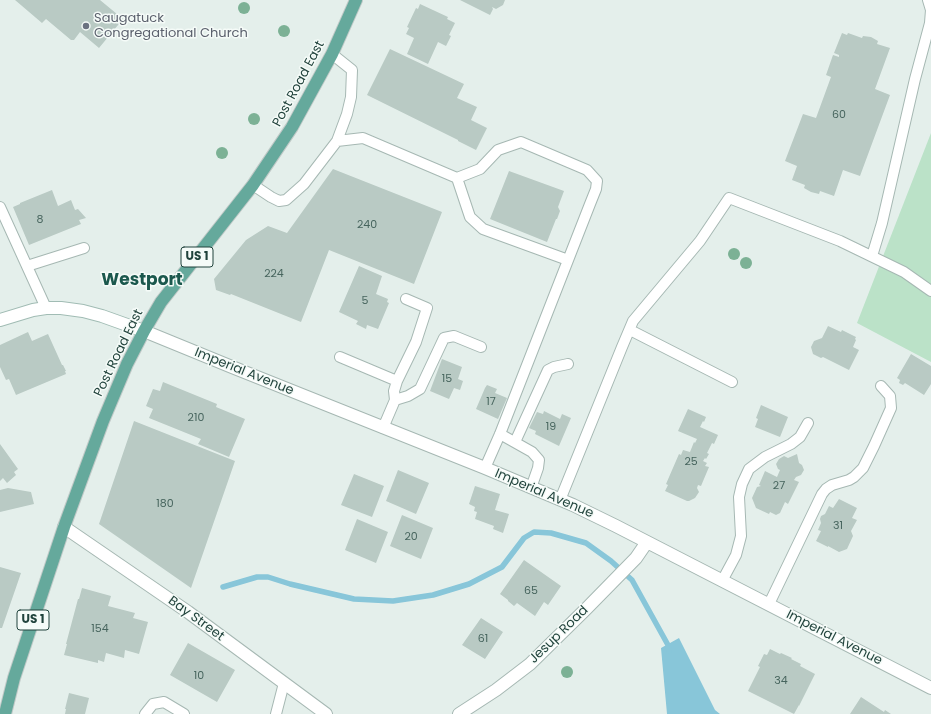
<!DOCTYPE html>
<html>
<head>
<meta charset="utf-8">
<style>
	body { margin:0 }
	canvas { display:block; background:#e4efeb }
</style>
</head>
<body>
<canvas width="931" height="714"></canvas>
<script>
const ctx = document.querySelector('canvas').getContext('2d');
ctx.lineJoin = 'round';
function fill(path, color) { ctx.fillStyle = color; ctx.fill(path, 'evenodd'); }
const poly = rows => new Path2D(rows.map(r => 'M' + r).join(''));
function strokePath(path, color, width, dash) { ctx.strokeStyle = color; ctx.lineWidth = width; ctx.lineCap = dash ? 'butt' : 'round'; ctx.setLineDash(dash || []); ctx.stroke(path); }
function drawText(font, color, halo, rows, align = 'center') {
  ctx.font = font + ' Poppins,sans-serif'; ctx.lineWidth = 3; ctx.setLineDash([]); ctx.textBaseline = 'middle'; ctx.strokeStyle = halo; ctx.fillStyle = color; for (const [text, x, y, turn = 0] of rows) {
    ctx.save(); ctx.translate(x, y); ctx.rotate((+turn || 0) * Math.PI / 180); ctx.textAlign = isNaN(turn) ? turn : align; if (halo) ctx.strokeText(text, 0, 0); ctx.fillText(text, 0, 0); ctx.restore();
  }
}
fill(poly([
	[931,133,931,362,857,323]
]), '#bbe2c8');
fill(poly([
	[679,638,715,710,720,714,667,714,661,648]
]), '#88c6d9');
strokePath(poly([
	[223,587,257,577,268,577,290,584,354,599,393,601,433,595,469,584,502,567,524,538,534,532,551,533,586,543,611,561,632,580,668,645,669,651]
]), '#88c6d9', 5.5);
fill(poly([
	[15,0,100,0,123,19,99,48,80,32,74,40,71,40,46,19,42,23],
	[460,0,505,0,503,5,496,9,492,7,493,9,490,15],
	[420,4,448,17,447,19,455,23,449,35,451,36,446,46,438,42,428,64,407,54,414,38,406,34,409,28,407,27,416,8,418,9],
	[842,33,847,35,848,33,862,38,863,36,871,37,878,41,877,44,890,48,875,89,890,95,860,176,843,170,834,196,820,191,819,194,811,192,804,188,805,185,792,180,797,166,785,161,803,114,816,118,831,77,826,75,833,55,839,57,839,55,834,53],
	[390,49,464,84,457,98,477,107,471,120,487,128,476,150,458,141,458,140,367,95],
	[333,169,442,212,414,284,329,250,301,322,231,294,230,295,216,290,214,279,246,240,268,226,287,233],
	[509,171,564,191,558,207,560,211,557,219,556,219,547,242,490,219],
	[52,190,58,206,71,200,75,210,78,209,86,218,79,220,81,224,29,245,13,207,20,204,20,203],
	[359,266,382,276,376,294,388,299,387,302,389,303,378,329,367,325,366,329,356,324,358,321,339,312],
	[828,326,841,332,842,330,856,337,855,339,856,340,853,347,859,350,849,370,823,357,821,358,813,354,811,347,814,341,822,338],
	[28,332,32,341,48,334,62,365,63,365,66,371,65,371,66,374,16,395,9,379,6,380,0,367,0,345],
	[911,354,931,366,931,384,924,395,905,383,903,385,899,383,900,380,897,378],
	[442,359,462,367,458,379,463,381,460,390,454,388,449,399,430,391],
	[163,382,217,404,216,407,245,419,229,457,198,444,201,439,149,418,153,409,146,406,153,389,160,391],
	[487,385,497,389,495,393,507,398,498,419,476,409,485,388],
	[761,405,788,417,780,437,755,427,758,419,756,418],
	[688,409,706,417,704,422,703,421,700,427,718,435,714,444,712,443,707,453,709,454,706,459,705,458,703,461,707,463,705,466,709,467,701,486,698,485,697,488,699,492,695,498,689,501,687,501,665,491,668,485,666,484,679,454,681,455,683,450,690,452,694,442,695,443,697,439,678,431],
	[544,411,560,419,562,414,571,418,559,446,535,434,536,431,529,428,537,412,543,414],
	[134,421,235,461,191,588,99,524],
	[0,444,18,469,14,472,16,475,7,483,3,478,0,481],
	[797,454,799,463,802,465,804,470,801,475,796,477,794,480,799,482,788,504,785,502,780,513,776,515,770,512,769,514,756,508,752,498,757,487,761,486,759,485,765,471,777,477,780,470,778,469,776,464,779,459,784,456,788,458],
	[398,470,429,483,416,514,386,501],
	[354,474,384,486,372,517,341,505],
	[475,486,500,494,495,510,509,514,503,533,493,529,494,526,475,519,477,512,474,511,475,507,469,504],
	[8,488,31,492,34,504,0,512,0,490],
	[839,499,857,508,852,518,857,520,851,531,853,536,847,549,839,552,828,546,828,547,816,541,821,531,818,530,821,523,820,519,821,516,825,514,829,506,833,508],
	[402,515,433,528,421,559,390,546],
	[357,519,388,532,376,563,345,550],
	[524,560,561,586,548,605,544,602,535,616,517,603,514,606,508,601,508,600,500,594],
	[0,567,21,573,2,628,0,628],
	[82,588,111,596,108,606,135,613,133,618,148,622,139,654,125,650,124,658,106,653,104,662,98,660,98,663,64,655,67,644,66,644,78,599,79,599],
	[481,618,503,632,485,659,462,645],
	[188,643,235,670,217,702,170,675],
	[770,649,780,654,781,653,792,658,791,659,801,664,800,666,815,674,799,706,799,705,794,714,748,691,760,667,758,666,764,654,767,655],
	[69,693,89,698,85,714,65,714,66,709,65,709],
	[861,697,884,712,885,710,891,714,850,714]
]), '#b9cac4');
const lane = poly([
	[337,141,363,138,457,178,480,169,498,150,521,142,587,170,597,181,596,189,590,204,500,434,485,468],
	[457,178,470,217,483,229,568,260],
	[253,185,271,197,279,201,286,200,304,184,337,141,347,114,351,97,352,70,332,54],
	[0,207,46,308],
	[872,256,882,223,915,79,930,23,931,10,928,0],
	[27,266,84,248],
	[630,330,732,382],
	[340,357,397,381],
	[395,400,408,396,420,389,444,338,454,336,481,347],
	[383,428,395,400,394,391,397,381,416,342,427,308,406,299],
	[500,434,532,452,539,460,538,468,531,488],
	[515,442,548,370,554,367,568,364],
	[560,500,622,347,633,321,700,241,729,198,840,241,904,272,931,291],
	[722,581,736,555,741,536,739,497,742,484,749,469,765,457,791,444,800,437,808,423],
	[769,604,822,494,826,489,832,485,849,480,854,477,863,468,874,446,891,408,890,396,881,386],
	[145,714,153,704,164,702,184,714],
	[276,714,284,683]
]);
const street = poly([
	[144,331,232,367,485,468,573,505,616,526,931,688],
	[64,527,188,612,326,714],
	[459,714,496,690,530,664,587,608,636,558,647,542]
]);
const secondary = poly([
	[0,320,33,310,46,308,61,308,83,311,102,316,144,331]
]);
const primary = poly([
	[5,714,14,678,64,527,103,421,127,364,144,331,161,302,253,185,292,127,332,54,356,0]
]);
strokePath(lane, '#a6b8b3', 12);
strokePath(street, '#a6b8b3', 14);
strokePath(secondary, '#a1bcb4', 14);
strokePath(primary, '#c1cac8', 14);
strokePath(lane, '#fff', 10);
strokePath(street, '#fff', 12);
strokePath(secondary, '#fff', 12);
strokePath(primary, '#65a99c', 12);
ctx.fillStyle = '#7cb195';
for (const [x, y] of [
	[244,8],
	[284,31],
	[254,119],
	[222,153],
	[734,254],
	[746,263],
	[567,672]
]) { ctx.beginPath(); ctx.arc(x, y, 6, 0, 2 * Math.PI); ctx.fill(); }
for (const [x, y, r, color] of [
	[86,26,4,"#6b7280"]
]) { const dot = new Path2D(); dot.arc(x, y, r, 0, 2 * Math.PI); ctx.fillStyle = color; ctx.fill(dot); strokePath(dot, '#f5fbf8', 1.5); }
drawText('11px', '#47655e', null, [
	["60",839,115],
	["8",40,220],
	["240",367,225],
	["224",274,274],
	["5",365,301],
	["15",447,379],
	["17",491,402],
	["210",196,418],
	["19",551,427],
	["25",691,462],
	["27",779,486],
	["180",165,504],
	["31",838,526],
	["20",411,537],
	["65",531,591],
	["154",100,629],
	["61",483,639],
	["10",199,676],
	["34",781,681]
]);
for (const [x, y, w] of [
	[197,257,32],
	[33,620,32]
]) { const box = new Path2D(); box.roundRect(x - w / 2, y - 10, w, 20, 3); ctx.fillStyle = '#f5fbf8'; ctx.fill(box); strokePath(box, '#21433c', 1); }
drawText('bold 12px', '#21433c', null, [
	["US 1",197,257],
	["US 1",33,620]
]);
drawText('13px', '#5b616d', '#f5fbf8', [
	["Saugatuck",94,19],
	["Congregational Church",94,34]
], 'left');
drawText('13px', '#21433c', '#f5fbf8', [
	["Post Road East",299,84,-62],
	["Post Road East",119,353,-64],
	["Imperial Avenue",244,372,22],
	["Imperial Avenue",544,494,23],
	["Bay Street",196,619,36],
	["Jesup Road",559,635,-44],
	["Imperial Avenue",834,638,27]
]);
drawText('bold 17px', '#1b584d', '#f5fbf8', [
	["Westport",142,281]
]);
</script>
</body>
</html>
